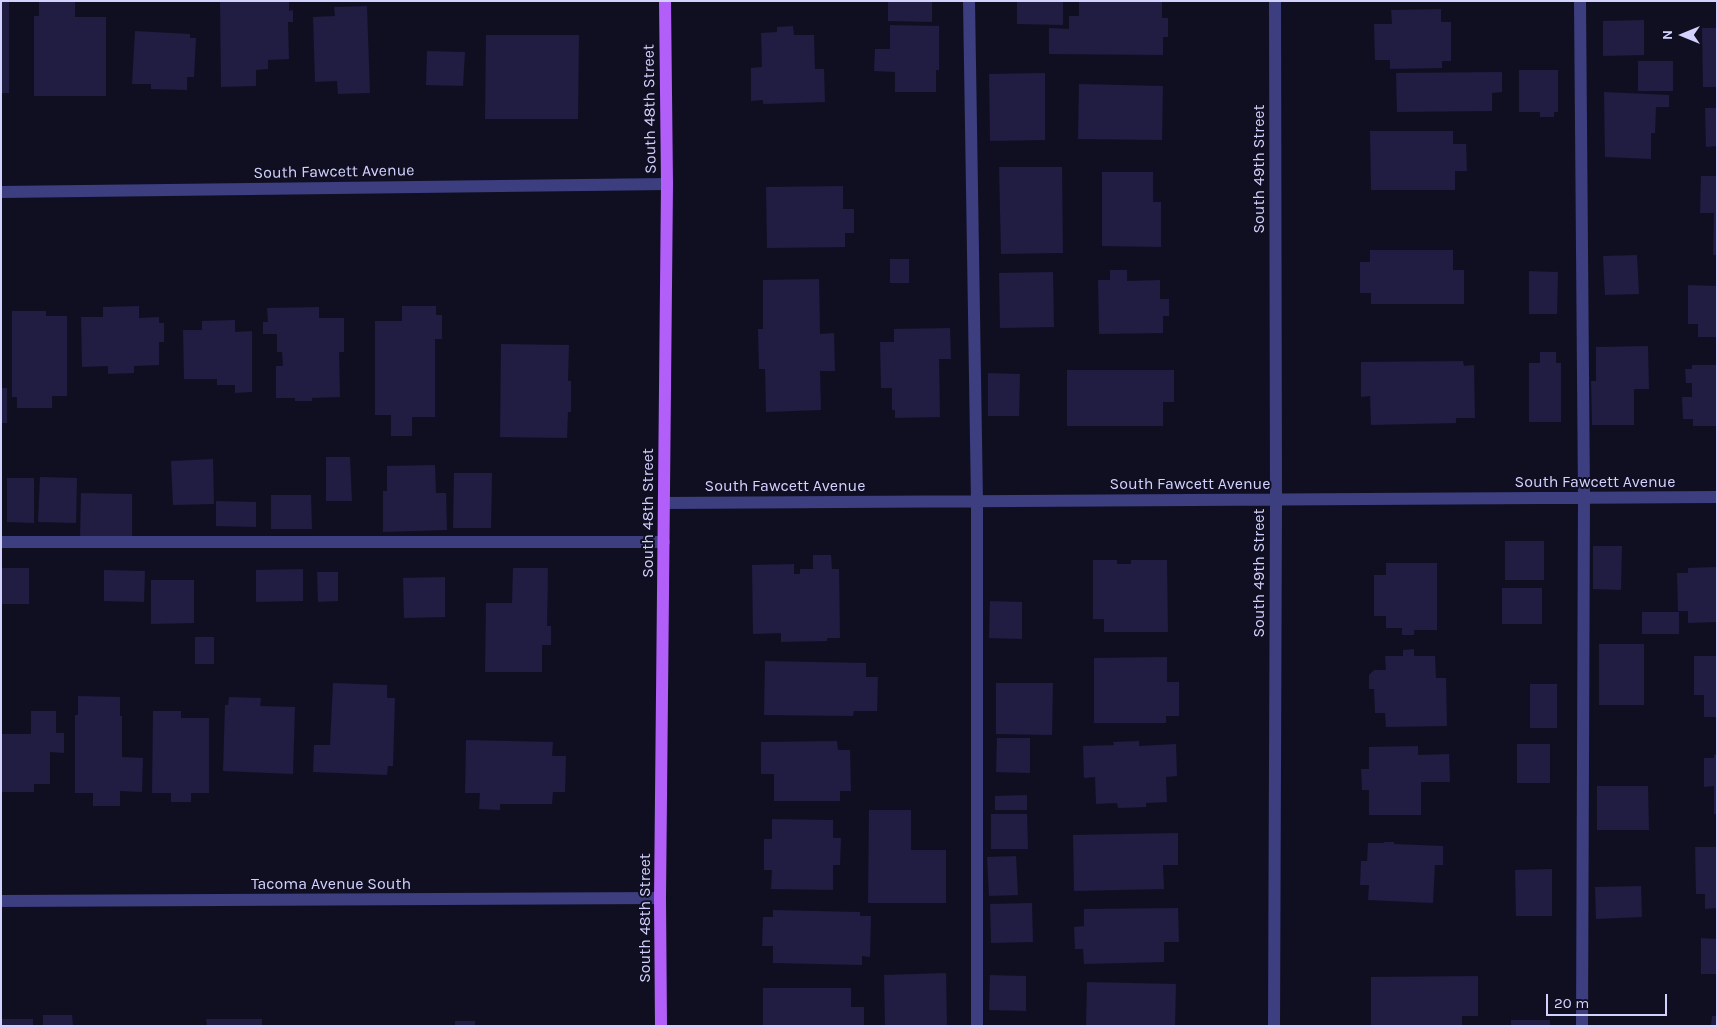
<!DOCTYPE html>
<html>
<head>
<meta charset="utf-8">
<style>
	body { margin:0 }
	#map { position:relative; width:1718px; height:1027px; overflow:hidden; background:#100f22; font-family:Karla,sans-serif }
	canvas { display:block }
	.frame { position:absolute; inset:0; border:2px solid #d3d1fd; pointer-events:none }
	.north { position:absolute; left:1658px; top:10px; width:50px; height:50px; -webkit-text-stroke:4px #100f22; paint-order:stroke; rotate:270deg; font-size:14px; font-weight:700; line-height:20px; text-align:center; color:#d3d1fd }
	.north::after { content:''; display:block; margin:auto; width:18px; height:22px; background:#d3d1fd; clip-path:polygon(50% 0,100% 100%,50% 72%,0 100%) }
	.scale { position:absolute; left:1546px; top:994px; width:121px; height:22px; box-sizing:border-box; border:2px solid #d3d1fd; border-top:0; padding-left:6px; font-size:15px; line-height:18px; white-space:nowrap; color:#d3d1fd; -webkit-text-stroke:4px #100f22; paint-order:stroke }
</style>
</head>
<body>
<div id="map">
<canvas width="1718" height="1027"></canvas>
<div class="frame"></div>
<div class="north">N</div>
<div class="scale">20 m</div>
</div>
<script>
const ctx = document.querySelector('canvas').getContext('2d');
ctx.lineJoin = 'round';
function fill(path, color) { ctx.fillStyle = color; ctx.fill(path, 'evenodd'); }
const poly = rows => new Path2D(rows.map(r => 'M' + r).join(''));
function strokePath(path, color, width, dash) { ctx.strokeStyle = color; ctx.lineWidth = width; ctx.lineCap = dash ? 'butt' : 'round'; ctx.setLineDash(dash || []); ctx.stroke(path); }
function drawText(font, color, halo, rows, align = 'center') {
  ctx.font = font + ' Karla,sans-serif'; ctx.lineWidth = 4; ctx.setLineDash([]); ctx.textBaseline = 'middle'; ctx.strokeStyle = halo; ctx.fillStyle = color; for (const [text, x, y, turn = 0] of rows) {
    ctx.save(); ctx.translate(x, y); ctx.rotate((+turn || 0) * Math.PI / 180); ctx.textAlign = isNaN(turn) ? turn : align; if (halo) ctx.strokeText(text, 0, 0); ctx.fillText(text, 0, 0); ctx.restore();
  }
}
fill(poly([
	[1,1,9,1,9,93,1,93],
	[39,1,75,1,75,17,106,17,106,96,34,96,34,16,39,16],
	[220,1,289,1,289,11,293,10,293,22,288,22,289,59,268,60,268,69,256,70,256,86,221,87],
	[888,1,932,1,932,22,888,21],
	[1017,1,1063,1,1063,25,1017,24],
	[1079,1,1162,1,1162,18,1168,18,1168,37,1163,37,1163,55,1049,54,1049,28,1069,29,1069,16,1079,16],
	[367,6,370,93,338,94,337,81,315,82,313,17,335,16,334,7],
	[1441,9,1441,22,1451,22,1451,61,1442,61,1442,68,1390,69,1390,60,1375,60,1374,24,1392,24,1391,10],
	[1644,20,1644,55,1603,56,1603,21],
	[890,25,939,26,939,70,936,70,936,92,895,92,895,72,874,71,875,49,890,49],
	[793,26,794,35,814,35,815,69,824,69,825,102,763,104,763,100,751,101,751,68,762,67,761,33,777,32,777,27],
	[1702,28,1717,28,1717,87,1703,87],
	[135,31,190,34,190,38,196,38,194,77,187,77,187,90,151,89,151,84,132,84],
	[486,35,579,35,578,119,485,119],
	[427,51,465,52,463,86,426,85],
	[1638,61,1673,61,1673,91,1638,91],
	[1519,70,1558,70,1558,112,1554,112,1554,117,1540,117,1540,112,1519,112],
	[1502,72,1502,92,1492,93,1492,111,1397,112,1396,73],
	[1045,73,1045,140,990,141,989,74],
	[1079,84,1163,86,1162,140,1078,139],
	[1604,92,1669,95,1669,107,1656,107,1655,133,1651,133,1651,159,1605,157],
	[1705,108,1717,108,1717,146,1706,147],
	[1370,131,1453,131,1453,144,1466,144,1467,171,1455,171,1455,190,1371,190],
	[999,167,1062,167,1063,253,1001,254],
	[1102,172,1153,172,1153,202,1161,202,1161,247,1102,246],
	[1701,176,1717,176,1717,255,1713,255,1714,213,1700,213],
	[843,186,843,209,854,209,854,233,845,233,845,247,767,248,766,187],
	[1370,250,1453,250,1453,270,1464,270,1464,304,1371,304,1371,293,1360,293,1360,262,1370,262],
	[1637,255,1639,294,1605,295,1603,256],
	[890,259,909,259,909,283,890,283],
	[1110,270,1127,270,1127,281,1160,280,1160,299,1169,299,1169,316,1163,316,1163,333,1099,334,1098,280,1110,280],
	[1529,271,1558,272,1557,314,1529,314],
	[1053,272,1054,327,1000,328,999,273],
	[819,279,820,334,834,333,835,371,820,371,821,410,766,412,765,369,759,369,758,329,763,329,763,280],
	[1688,285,1717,286,1717,337,1698,337,1698,324,1688,324],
	[139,306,139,318,159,317,159,323,164,323,164,342,159,342,159,365,134,366,134,373,108,374,108,366,82,367,81,317,103,317,103,307],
	[402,306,436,306,436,315,442,315,442,339,435,339,435,417,412,417,412,436,391,436,391,415,375,415,375,321,402,321],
	[319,307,319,318,344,318,344,352,339,352,340,397,312,398,312,401,295,401,295,398,276,398,276,366,283,366,282,352,277,352,277,334,263,334,263,322,268,322,267,308],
	[12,311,46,311,46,316,67,316,67,396,52,396,52,408,17,408,17,397,12,397],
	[235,320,235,332,252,331,252,392,235,393,235,385,217,385,217,379,184,379,183,330,202,330,202,321],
	[950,328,951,359,939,359,940,417,895,418,895,410,892,410,892,388,881,388,880,342,894,342,894,329],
	[501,344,569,345,568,381,571,381,571,412,568,412,567,438,500,437],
	[1648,346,1649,389,1634,389,1634,425,1592,425,1591,381,1596,381,1596,347],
	[1540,352,1556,352,1556,363,1561,363,1561,422,1529,422,1529,363,1540,363],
	[1463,361,1464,366,1474,365,1475,418,1456,418,1456,423,1371,425,1370,396,1361,397,1361,362],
	[1692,365,1717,365,1717,426,1693,426,1693,419,1683,419,1682,397,1692,397,1692,383,1686,383,1685,369,1692,369],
	[1067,370,1174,370,1174,402,1163,402,1163,426,1067,426],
	[988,373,1020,374,1019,416,988,416],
	[1,388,7,388,7,423,1,423],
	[326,457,350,457,352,501,326,501],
	[213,459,214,504,173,505,171,461],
	[435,465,436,493,446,493,447,530,383,532,383,491,387,491,387,466],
	[454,473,492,473,491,528,453,528],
	[40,477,77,478,76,523,38,522],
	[7,478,34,478,34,523,7,522],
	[81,493,132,494,132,537,80,536],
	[271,495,311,495,312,529,271,529],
	[216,501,256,502,256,527,216,526],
	[1505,541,1544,541,1544,580,1505,580],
	[1593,546,1622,546,1621,590,1593,589],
	[813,555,831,555,832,569,839,569,840,638,827,638,827,641,781,642,781,633,753,634,752,565,794,564,794,574,800,574,800,569,813,569],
	[1093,560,1117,560,1117,564,1131,564,1131,560,1167,560,1168,632,1104,632,1104,619,1093,619],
	[1386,563,1437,563,1437,630,1414,630,1414,635,1402,635,1402,628,1386,628,1386,616,1374,616,1374,575,1386,575],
	[1717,567,1717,622,1688,623,1688,611,1678,611,1677,573,1688,573,1688,568],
	[1,568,29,568,29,604,1,604],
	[513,568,548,568,547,626,551,626,551,645,542,645,542,672,485,672,486,603,512,603],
	[303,569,303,601,256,602,256,570],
	[104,570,145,571,144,602,104,601],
	[317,572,338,572,338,601,318,602],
	[445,577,445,617,404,618,403,578],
	[151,580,194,580,194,623,151,624],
	[1502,588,1542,588,1542,624,1502,624],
	[990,601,1022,602,1022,639,989,638],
	[1642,612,1679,612,1679,634,1642,634],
	[195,637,214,637,214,664,195,664],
	[1599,644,1644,644,1644,705,1599,705],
	[1414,649,1414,656,1435,656,1436,678,1446,678,1447,726,1386,727,1385,713,1375,713,1374,689,1369,689,1369,675,1374,670,1386,670,1385,656,1403,656,1403,650],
	[1694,656,1717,656,1717,717,1704,717,1704,695,1694,695],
	[1167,657,1167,682,1179,682,1179,716,1166,716,1166,723,1094,723,1094,658],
	[765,661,866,663,866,677,878,677,877,711,854,711,853,716,764,715],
	[333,683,387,685,387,698,395,698,393,766,388,766,387,775,313,772,314,745,330,745],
	[996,683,1053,683,1052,735,996,734],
	[1530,684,1557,684,1557,728,1530,728],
	[78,696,120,697,120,716,122,716,122,757,143,758,142,792,120,791,120,806,93,806,93,793,75,793,75,715,78,715],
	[229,697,261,698,260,706,295,707,293,774,223,771,225,705,228,705],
	[31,711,56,711,56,733,64,733,64,753,50,752,50,784,34,784,34,792,1,792,1,734,31,734],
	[153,711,181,711,181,718,209,718,209,793,191,793,191,802,171,802,171,793,152,793],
	[997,738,1030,738,1030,773,996,772],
	[466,740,553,742,552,756,566,756,565,792,553,792,552,804,500,804,500,810,479,809,480,793,465,793],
	[837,741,838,750,850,750,851,791,840,791,840,801,774,801,774,774,761,774,761,742],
	[1139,741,1139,746,1176,744,1177,776,1166,777,1167,802,1146,803,1146,807,1118,808,1117,803,1096,804,1095,777,1084,778,1083,746,1114,745,1113,742],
	[1517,744,1550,744,1550,783,1517,783],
	[1418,746,1418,755,1449,754,1450,782,1421,782,1421,815,1369,815,1369,790,1362,790,1361,769,1369,769,1369,747],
	[1717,754,1717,814,1714,814,1714,786,1704,787,1704,758,1714,758,1714,755],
	[1597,786,1648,786,1649,830,1597,830],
	[1027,795,1027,810,995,810,995,796],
	[869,810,911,810,911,850,946,850,946,903,868,903],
	[991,814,1027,814,1028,849,991,849],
	[772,819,833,820,833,838,841,838,840,865,833,865,833,890,771,889,772,870,764,870,764,839,772,839],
	[1178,833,1178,865,1163,865,1164,889,1074,891,1073,835],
	[1384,842,1394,842,1394,844,1443,846,1443,865,1435,865,1433,903,1368,900,1369,885,1360,885,1361,861,1367,861,1368,843,1384,843],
	[1695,847,1717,847,1717,908,1705,909,1705,894,1696,894],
	[1016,856,1018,895,989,896,987,857],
	[1552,869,1552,916,1516,916,1515,870],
	[1641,886,1642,917,1596,919,1595,887],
	[1032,903,1033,942,991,943,990,904],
	[1178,908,1179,942,1164,942,1164,962,1084,964,1083,949,1075,949,1074,927,1084,926,1084,909],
	[773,910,860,912,860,916,871,916,870,957,862,956,862,965,773,963,773,946,762,946,763,917,773,917],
	[1701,938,1717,939,1717,974,1701,974],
	[946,973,947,1026,885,1026,884,975],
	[990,975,1026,976,1026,1011,989,1010],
	[1478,976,1478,1016,1462,1016,1462,1026,1371,1026,1371,977],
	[1087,982,1176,984,1175,1026,1086,1026],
	[763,988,851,988,851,1007,864,1007,864,1026,763,1026],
	[43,1015,72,1015,73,1026,43,1026],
	[1712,1016,1717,1016,1717,1026,1711,1026],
	[1,1019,33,1019,33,1026,1,1026],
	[206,1019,262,1019,262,1026,207,1026],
	[1511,1020,1550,1020,1550,1026,1511,1026],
	[455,1021,475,1021,475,1026,455,1026]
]), '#201c42');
strokePath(poly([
	[969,1,977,502,977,1026],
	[1580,1,1584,498,1582,1026],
	[1,192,667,184],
	[664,503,1717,497],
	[1,542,664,542],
	[1,901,660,898],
	[1274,1026,1276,500,1275,1]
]), '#3c3e7f', 12);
strokePath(poly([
	[661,1026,660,898,667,184,665,1]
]), '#b25ef8', 12);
drawText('16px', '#d3d1fd', '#100f22', [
	["South 48th Street",650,109,-91],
	["South 49th Street",1259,169,-90],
	["South Fawcett Avenue",334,172,-1],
	["South Fawcett Avenue",1595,482],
	["South Fawcett Avenue",1190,484],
	["South Fawcett Avenue",785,486],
	["South 48th Street",648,513,-90],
	["South 49th Street",1259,573,-90],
	["Tacoma Avenue South",331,884],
	["South 48th Street",645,918,-90]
]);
</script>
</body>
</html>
